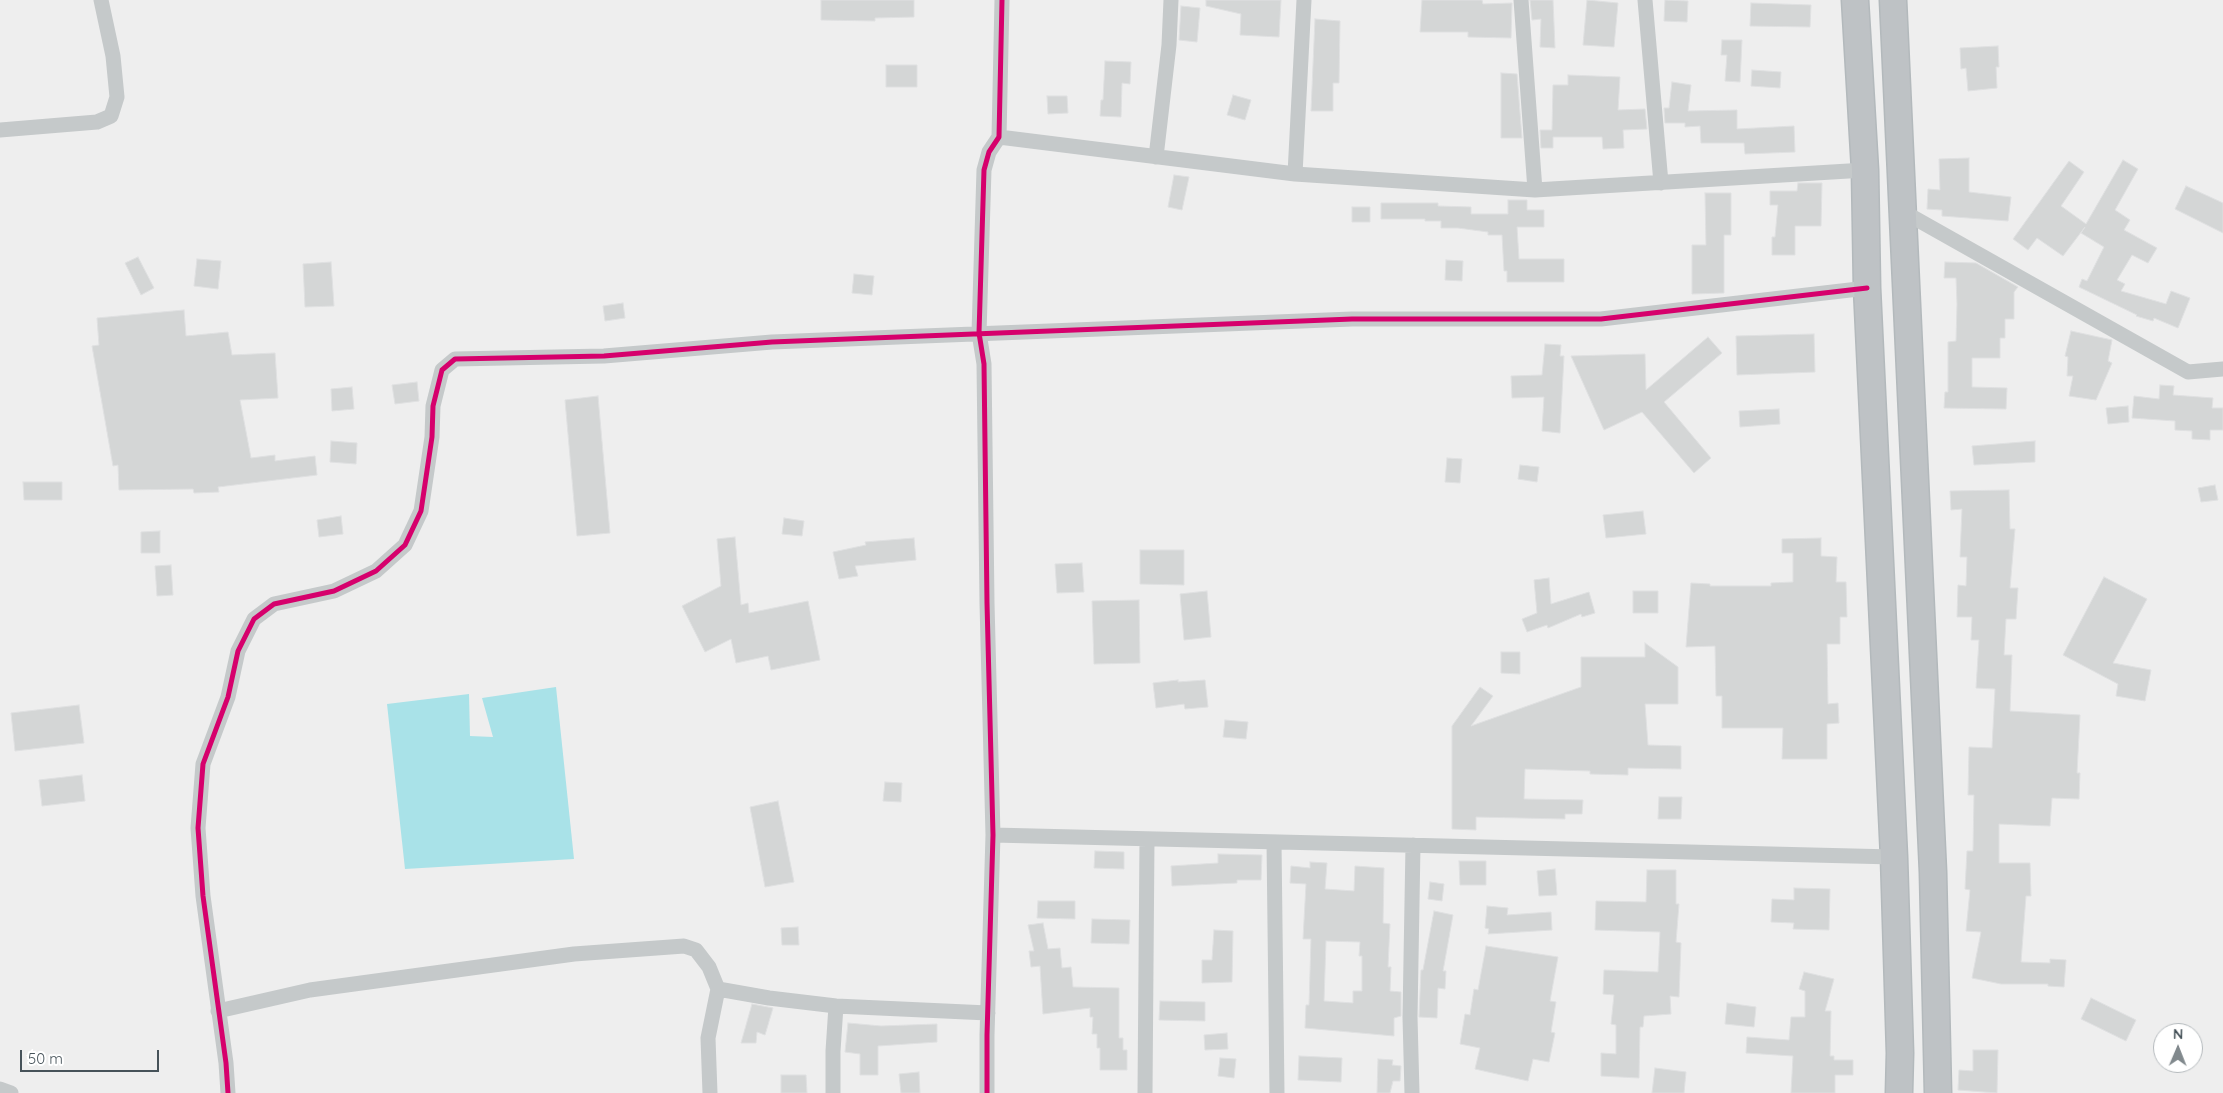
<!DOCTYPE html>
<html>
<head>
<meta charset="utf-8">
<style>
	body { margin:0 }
	#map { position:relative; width:2223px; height:1093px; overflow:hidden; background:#eee; font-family:Quicksand,sans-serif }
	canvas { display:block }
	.north { position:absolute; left:2153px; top:1023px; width:50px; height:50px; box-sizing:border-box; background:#fff; border:1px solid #b5babd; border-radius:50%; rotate:1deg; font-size:14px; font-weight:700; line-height:20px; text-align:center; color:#465259 }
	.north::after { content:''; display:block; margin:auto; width:18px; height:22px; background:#81898d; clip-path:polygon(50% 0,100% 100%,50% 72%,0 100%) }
	.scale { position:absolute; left:20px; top:1050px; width:139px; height:22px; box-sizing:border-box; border:2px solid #465259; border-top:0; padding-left:6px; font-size:15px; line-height:18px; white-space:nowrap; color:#465259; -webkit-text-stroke:4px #fff; paint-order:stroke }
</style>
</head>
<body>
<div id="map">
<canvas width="2223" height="1093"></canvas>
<div class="north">N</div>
<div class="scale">50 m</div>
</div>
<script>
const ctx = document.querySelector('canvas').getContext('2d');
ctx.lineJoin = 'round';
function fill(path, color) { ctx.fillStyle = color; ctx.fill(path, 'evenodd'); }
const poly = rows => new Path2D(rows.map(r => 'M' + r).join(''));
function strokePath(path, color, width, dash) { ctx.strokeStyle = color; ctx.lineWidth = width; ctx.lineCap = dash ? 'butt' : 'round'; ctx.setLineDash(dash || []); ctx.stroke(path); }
fill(poly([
	[556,687,574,859,405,869,387,704,469,694,470,736,493,737,482,698]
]), '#a9e2e8');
const building = poly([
	[821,0,914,0,914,17,875,18,875,21,821,20,821,0],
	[1206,0,1281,0,1279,37,1240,35,1241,14,1206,6,1206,0],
	[1422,0,1482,0,1483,4,1512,3,1511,38,1468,37,1468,32,1420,32,1422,0],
	[1530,0,1553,0,1555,48,1540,47,1541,19,1532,20,1530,0],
	[1587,0,1618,3,1614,47,1583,45,1587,0],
	[1665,0,1688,1,1687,22,1664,21,1665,0],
	[1751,3,1811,5,1810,27,1750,26,1751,3],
	[1181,6,1200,8,1197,42,1179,40,1181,6],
	[1315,19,1340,21,1339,83,1333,83,1333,111,1311,111,1315,19],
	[1722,40,1742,40,1740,82,1725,81,1727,55,1721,55,1722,40],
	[1998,46,1999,67,1996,67,1997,88,1968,91,1966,68,1961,69,1960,48,1998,46],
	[1105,61,1131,62,1130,84,1122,83,1121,117,1100,116,1101,100,1103,100,1105,61],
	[886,65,917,65,917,87,886,87,886,65],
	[1752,70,1781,72,1780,88,1751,86,1752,70],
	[1501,73,1517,74,1522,138,1501,138,1501,73],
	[1568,75,1620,77,1618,110,1645,109,1647,129,1623,130,1624,148,1603,149,1602,137,1553,137,1553,148,1541,148,1540,130,1552,130,1553,85,1568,85,1568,75],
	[1672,82,1691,85,1688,111,1737,110,1737,129,1794,126,1795,152,1745,154,1744,143,1701,143,1700,126,1685,127,1685,123,1665,123,1664,108,1669,108,1672,82],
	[1233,95,1251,100,1245,120,1227,115,1233,95],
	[1047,96,1067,96,1068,113,1048,114,1047,96],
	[1969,158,1969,192,2011,197,2008,221,1942,216,1942,210,1927,209,1928,189,1940,190,1939,159,1969,158],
	[2123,160,2138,169,2115,210,2130,220,2124,230,2157,248,2148,263,2132,255,2117,280,2125,284,2121,291,2166,304,2171,291,2190,298,2178,328,2154,318,2153,321,2136,316,2137,315,2079,287,2082,279,2087,281,2104,247,2081,233,2085,227,2063,256,2037,238,2028,250,2013,239,2069,161,2084,172,2061,206,2086,224,2123,160],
	[1174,175,1189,177,1182,210,1168,207,1174,175],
	[1798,183,1822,183,1821,226,1795,226,1795,255,1772,255,1772,237,1775,237,1778,205,1770,205,1770,191,1797,191,1798,183],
	[2186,186,2223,203,2223,233,2175,209,2186,186],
	[1705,193,1731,193,1731,235,1724,235,1724,293,1692,294,1692,245,1706,245,1705,193],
	[1508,200,1527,200,1527,210,1544,210,1544,227,1517,227,1519,259,1564,259,1564,282,1507,282,1507,271,1504,271,1502,235,1488,235,1488,232,1458,228,1441,228,1441,221,1425,221,1425,219,1381,219,1381,203,1438,203,1438,206,1471,207,1471,214,1508,214,1508,200],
	[1352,207,1370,207,1370,222,1352,222,1352,207],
	[138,257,154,288,141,295,125,263,138,257],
	[197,259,221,261,218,289,194,286,197,259],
	[1446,260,1463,261,1462,281,1445,280,1446,260],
	[331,262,334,306,305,307,303,264,331,262],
	[1945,262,1976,263,2018,287,2014,292,2014,319,2005,319,2005,338,2000,338,2000,358,1972,358,1972,387,2007,388,2006,409,1944,408,1945,392,1948,392,1948,342,1956,341,1957,304,1956,278,1944,278,1945,262],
	[854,274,874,276,872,295,852,293,854,274],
	[623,303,625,318,605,321,603,306,623,303],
	[184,310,186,336,228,332,232,355,275,353,278,398,240,400,251,458,275,455,275,461,315,456,317,475,218,487,219,492,194,493,193,489,119,490,118,465,113,466,92,346,99,345,97,318,184,310],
	[2071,331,2112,340,2108,361,2112,363,2096,400,2069,396,2073,376,2067,376,2068,357,2065,356,2071,331],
	[1814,334,1815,372,1737,375,1736,336,1814,334],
	[1708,337,1722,353,1664,402,1711,458,1694,473,1642,412,1604,430,1571,356,1645,354,1646,390,1708,337],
	[1545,344,1561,345,1560,356,1564,356,1560,433,1542,431,1544,397,1512,398,1511,376,1542,375,1545,344],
	[417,382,419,401,395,404,392,385,417,382],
	[2160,385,2174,386,2173,395,2213,398,2212,408,2223,408,2223,430,2210,430,2210,440,2192,439,2192,431,2175,430,2175,421,2132,418,2134,396,2159,399,2160,385],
	[352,387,354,409,332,411,331,389,352,387],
	[598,396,610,533,577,536,565,400,598,396],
	[2128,406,2129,422,2108,424,2106,408,2128,406],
	[1779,409,1780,424,1740,427,1739,411,1779,409],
	[331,441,357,443,356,464,330,462,331,441],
	[2035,441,2035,462,1974,465,1972,446,2035,441],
	[1447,458,1462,459,1460,483,1445,482,1447,458],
	[1520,465,1539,467,1537,482,1518,479,1520,465],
	[23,482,62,482,62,500,24,500,23,482],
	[2215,485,2218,500,2201,502,2198,488,2215,485],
	[2009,490,2010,529,2015,529,2010,588,2018,588,2016,619,2006,619,2004,655,2012,655,2010,711,2080,715,2077,773,2080,773,2079,799,2052,798,2050,826,1999,824,1999,863,2030,863,2031,896,2026,896,2021,962,2050,963,2050,959,2066,960,2064,987,2048,986,2048,984,2001,984,1972,978,1981,932,1966,931,1970,890,1965,889,1967,851,1973,851,1974,795,1968,795,1969,747,1992,748,1995,689,1976,688,1979,640,1971,640,1972,617,1957,617,1958,585,1966,586,1967,557,1960,557,1962,509,1951,510,1950,491,2009,490],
	[1643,511,1646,534,1606,538,1603,515,1643,511],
	[341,516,343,534,319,537,317,520,341,516],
	[784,518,804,521,802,536,782,534,784,518],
	[160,531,160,553,141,553,141,532,160,531],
	[735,537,741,605,748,603,749,613,808,601,820,660,771,670,768,656,736,663,731,639,705,652,682,606,721,586,717,539,735,537],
	[914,538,916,560,855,566,858,576,839,579,833,552,866,545,865,542,914,538],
	[1821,538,1821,556,1837,557,1836,582,1846,582,1847,617,1840,617,1840,644,1827,644,1828,704,1838,703,1839,723,1827,724,1827,759,1782,759,1783,728,1722,728,1722,696,1716,696,1715,646,1686,647,1691,583,1710,584,1710,586,1771,586,1771,583,1793,582,1793,553,1782,553,1782,539,1821,538],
	[1140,550,1184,550,1184,585,1140,584,1140,550],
	[1082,563,1084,592,1057,593,1055,564,1082,563],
	[171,565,173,595,157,596,155,566,171,565],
	[2104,577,2147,599,2113,663,2151,670,2145,701,2116,696,2118,684,2063,655,2104,577],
	[1549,578,1551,604,1589,592,1595,613,1582,617,1581,614,1548,628,1547,625,1527,632,1522,619,1537,613,1534,580,1549,578],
	[1207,591,1211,637,1184,640,1180,594,1207,591],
	[1633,591,1658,591,1658,613,1633,613,1633,591],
	[1139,600,1140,663,1094,664,1092,601,1139,600],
	[1645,643,1678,667,1678,704,1645,704,1648,745,1681,746,1681,769,1628,768,1628,775,1590,774,1590,771,1525,769,1524,799,1583,800,1582,814,1565,814,1565,819,1476,817,1476,830,1452,829,1452,726,1480,687,1493,696,1471,726,1581,687,1581,657,1645,657,1645,643],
	[1501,652,1520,652,1520,674,1501,673,1501,652],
	[1178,680,1178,682,1205,680,1208,707,1185,709,1184,704,1156,708,1153,683,1178,680],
	[79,705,84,743,15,751,11,713,79,705],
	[1225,720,1248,722,1246,739,1223,737,1225,720],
	[82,775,85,801,42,806,39,780,82,775],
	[885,782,902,783,901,802,883,801,885,782],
	[1659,797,1682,797,1681,819,1658,819,1659,797],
	[778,801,794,882,765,887,750,807,778,801],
	[1095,851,1124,852,1124,869,1094,868,1095,851],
	[1218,854,1262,855,1261,880,1237,880,1237,883,1172,886,1171,866,1218,863,1218,854],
	[1459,861,1486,861,1486,885,1460,885,1459,861],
	[1310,862,1327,863,1325,889,1354,891,1355,866,1384,868,1383,923,1390,924,1388,967,1391,967,1390,991,1401,992,1401,1016,1394,1018,1394,1036,1305,1028,1306,1005,1309,1005,1311,939,1303,939,1306,884,1290,883,1291,866,1310,868,1310,862],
	[1326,941,1360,942,1359,956,1362,956,1362,991,1353,991,1353,1003,1324,1001,1326,941],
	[1555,869,1557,895,1539,896,1537,871,1555,869],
	[1647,870,1676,870,1676,904,1679,904,1676,942,1681,943,1679,997,1670,996,1671,1014,1644,1016,1643,1027,1640,1027,1639,1078,1601,1076,1601,1053,1616,1054,1616,1025,1611,1024,1614,995,1603,994,1604,970,1658,972,1660,932,1595,930,1596,901,1646,902,1647,870],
	[1430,882,1444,884,1442,901,1428,899,1430,882],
	[1794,888,1830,889,1829,930,1793,929,1794,923,1771,922,1772,899,1794,900,1794,888],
	[1038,901,1075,901,1075,919,1037,918,1038,901],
	[1487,906,1508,908,1507,915,1551,912,1552,930,1488,934,1489,929,1485,928,1487,906],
	[1434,911,1453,915,1443,971,1446,971,1445,989,1438,988,1437,1018,1419,1017,1421,970,1423,970,1434,911],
	[1092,919,1130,920,1129,944,1091,943,1092,919],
	[1043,923,1048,949,1060,948,1062,968,1071,967,1073,987,1119,988,1119,1038,1123,1038,1123,1050,1127,1050,1127,1070,1100,1070,1100,1048,1097,1048,1097,1034,1092,1034,1093,1017,1090,1017,1090,1008,1043,1014,1040,966,1031,967,1029,951,1034,951,1028,925,1043,923],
	[798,927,799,945,782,945,781,928,798,927],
	[1214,930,1233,931,1232,982,1202,983,1202,960,1212,960,1214,930],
	[1486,946,1558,957,1550,1001,1556,1002,1551,1032,1555,1033,1549,1062,1533,1059,1528,1081,1475,1069,1480,1048,1460,1044,1465,1014,1470,1015,1474,989,1478,990,1486,946],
	[1804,972,1834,979,1825,1011,1831,1011,1830,1056,1834,1056,1834,1060,1853,1060,1853,1075,1835,1075,1835,1093,1791,1093,1793,1056,1746,1053,1747,1037,1789,1040,1791,1017,1805,1017,1805,991,1799,989,1804,972],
	[2091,998,2136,1020,2126,1041,2081,1019,2091,998],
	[1160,1001,1205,1002,1205,1021,1159,1020,1160,1001],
	[1727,1003,1756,1007,1754,1027,1725,1024,1727,1003],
	[752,1004,773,1008,765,1035,757,1032,756,1043,741,1043,752,1004],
	[848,1023,881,1026,937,1024,937,1042,878,1046,878,1075,860,1075,860,1054,845,1052,848,1023],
	[1227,1033,1228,1049,1205,1050,1204,1035,1227,1033],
	[1973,1050,1998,1050,1997,1093,1958,1090,1959,1070,1973,1071,1973,1050],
	[1299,1056,1342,1058,1341,1082,1298,1080,1299,1056],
	[1220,1058,1236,1059,1234,1078,1218,1076,1220,1058],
	[1378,1059,1393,1060,1392,1065,1401,1066,1400,1081,1393,1081,1390,1093,1377,1093,1378,1059],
	[1655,1068,1686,1072,1684,1093,1652,1093,1655,1068],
	[919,1072,920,1093,901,1093,899,1074,919,1072],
	[781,1075,806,1075,807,1093,781,1093,781,1075]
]);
fill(building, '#d4d6d6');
strokePath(building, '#dfe0e1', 1);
const trunk = poly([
	[1855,0,1865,170,1867,288,1894,857,1900,1053,1899,1093],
	[1893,0,1933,872,1938,1093]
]);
strokePath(trunk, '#b3b9bc', 29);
strokePath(poly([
	[1521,0,1535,190],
	[1645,0,1661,183],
	[0,130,97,122,111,116,117,97,113,56,101,0],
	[999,137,1295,174,1535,190,1865,170],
	[1156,157,1169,45,1171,0],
	[1295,174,1304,0],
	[1902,211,2188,372,2223,369],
	[993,835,1894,857],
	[1274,842,1277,1093],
	[718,989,769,998,836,1006,988,1013],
	[218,1011,310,990,574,954,684,946,696,950,709,967,718,989,708,1038,710,1093],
	[0,1089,11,1093],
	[228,1093,226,1063,203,896,198,828,203,764,228,697,238,651,254,619,274,604,334,591,376,571,405,545,421,511,432,437,433,406,442,370,455,359,604,356,772,342,1352,319,1601,319,1867,288],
	[833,1093,833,1051,836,1006],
	[987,1093,987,1035,993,835,987,603,984,364,979,333,984,170,989,152,999,137,1002,0],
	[1145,1093,1147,839],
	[1412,1093,1410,1017,1413,845]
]), '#c5c9ca', 15);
strokePath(trunk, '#bec2c5', 26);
strokePath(poly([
	[228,1093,226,1063,203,896,198,828,203,764,228,697,238,651,254,619,274,604,334,591,376,571,405,545,421,511,432,437,433,406,442,370,455,359,604,356,772,342,1352,319,1601,319,1867,288],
	[987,1093,987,1035,993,835,987,603,984,364,979,333,984,170,989,152,999,137,1002,0]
]), '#d6006c', 5);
</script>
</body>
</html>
